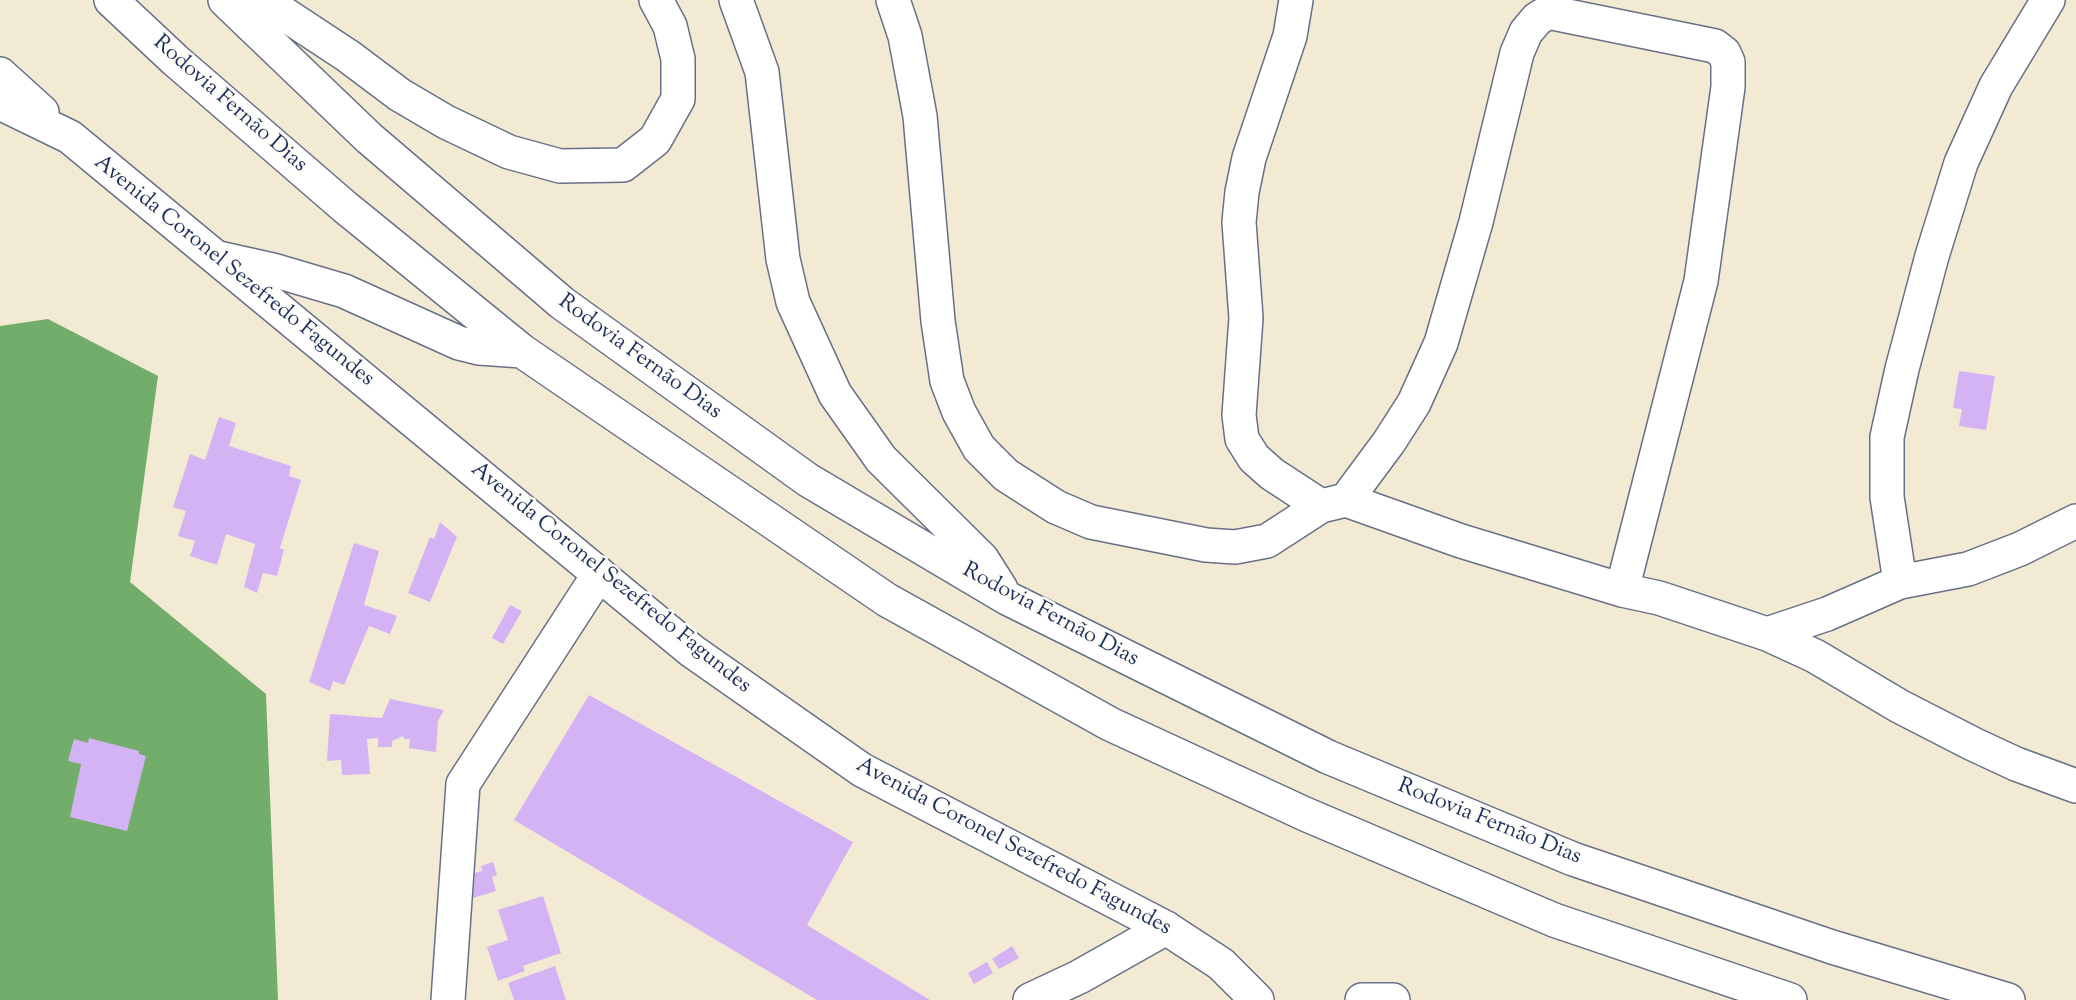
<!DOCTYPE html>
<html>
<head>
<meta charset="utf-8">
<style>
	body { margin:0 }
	canvas { display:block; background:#f3ead4 }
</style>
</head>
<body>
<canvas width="2076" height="1000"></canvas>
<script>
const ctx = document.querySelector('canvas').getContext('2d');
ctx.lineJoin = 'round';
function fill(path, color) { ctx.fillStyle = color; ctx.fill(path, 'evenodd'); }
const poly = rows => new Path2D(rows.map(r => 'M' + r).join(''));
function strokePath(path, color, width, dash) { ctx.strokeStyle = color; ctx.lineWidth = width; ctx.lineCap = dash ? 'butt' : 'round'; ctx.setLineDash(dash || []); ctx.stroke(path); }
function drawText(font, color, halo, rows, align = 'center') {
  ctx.font = font + ' "Sorts Mill Goudy",serif'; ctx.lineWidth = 5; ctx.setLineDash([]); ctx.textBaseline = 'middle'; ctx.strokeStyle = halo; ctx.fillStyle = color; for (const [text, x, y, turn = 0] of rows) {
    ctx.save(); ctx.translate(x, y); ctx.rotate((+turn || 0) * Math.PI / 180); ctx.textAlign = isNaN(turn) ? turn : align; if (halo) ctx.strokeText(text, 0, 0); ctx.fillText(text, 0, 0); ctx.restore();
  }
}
fill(poly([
	[48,319,158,376,130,582,266,694,278,1000,0,1000,0,326]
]), '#72ad6c');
fill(poly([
	[1959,371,1995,376,1986,430,1959,426,1962,409,1953,408],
	[219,417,236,423,229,446,291,466,289,476,301,480,280,548,284,550,277,576,263,573,257,593,244,587,255,544,226,534,217,565,190,556,195,541,178,536,186,511,173,507,190,454,205,460],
	[440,522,457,537,430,602,408,593,430,537,434,539],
	[354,543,379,551,364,605,397,616,390,634,369,626,344,685,333,681,330,691,309,682],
	[510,605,522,611,503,644,492,638],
	[589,695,853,842,807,925,930,1000,817,1000,514,820],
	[390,699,444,710,438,721,436,752,409,748,410,739,404,739,403,736,392,741,392,747,378,747,378,738,367,739,370,774,342,775,341,760,327,761,330,714,382,718],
	[89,738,139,751,139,754,146,756,127,831,70,817,81,764,68,761,74,739,88,743],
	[493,862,497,875,492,877,496,891,473,898,468,884,474,883,471,874,482,871,481,866],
	[543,896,561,953,523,966,525,971,498,981,487,947,508,940,498,910],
	[1012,946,1019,958,999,969,992,959],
	[987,962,993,973,974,984,968,973],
	[555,966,566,1000,514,1000,508,983]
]), '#d4b3f4');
const minor = poly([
	[893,0,905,36,920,116,938,321,947,381,959,412,979,448,1006,475,1056,507,1091,522,1206,545,1235,547,1267,541,1321,506,1346,500,1461,541,1622,590,1659,598,1767,634,1815,656,1899,706,1973,744,2016,764,2076,786],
	[1296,0,1290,36,1249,158,1242,192,1239,222,1246,318,1239,415,1242,439,1254,458,1272,474,1321,506],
	[1346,500,1389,442,1414,403,1441,343,1476,222,1517,53,1526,32,1537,19,1548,12,1715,46,1724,53,1728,62,1728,87,1701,281,1622,590],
	[1900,582,1887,497,1887,437,1902,369,1932,256,1961,163,1996,86,2048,0],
	[1767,634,1827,614,1900,582,1968,569,2020,549,2076,521],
	[448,1000,463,784,599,574],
	[1030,1000,1079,977,1166,928],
	[1362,1000,1393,1000]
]);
const major = poly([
	[0,74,42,112],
	[0,103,70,137,692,651,862,770,1166,928,1221,964,1257,1000]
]);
const highway = poly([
	[111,0,175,60,345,207,522,351,887,600,1110,724,1305,814,1554,920,1790,1000],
	[225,0,369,138,562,303,808,480,1007,598,1328,757,1573,859,1832,947,2008,1000],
	[263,0,348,56,400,95,446,122,509,152,560,166,623,165,655,140,678,99,678,59,670,26,656,0],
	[736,0,762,72,783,259,793,302,835,394,881,459,982,559,1001,589],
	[219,258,273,270,344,291,459,343,479,348,522,351]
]);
strokePath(minor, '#677087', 36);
strokePath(major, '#677087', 36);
strokePath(highway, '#677087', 36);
strokePath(minor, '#fff', 33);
strokePath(major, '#fff', 33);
strokePath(highway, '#fff', 33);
drawText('22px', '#1b2f5e', '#fdfcf7', [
	["Rodovia Fernão Dias",229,105,41],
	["Avenida Coronel Sezefredo Fagundes",233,272,39],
	["Rodovia Fernão Dias",639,358,36],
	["Avenida Coronel Sezefredo Fagundes",610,579,39],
	["Rodovia Fernão Dias",1050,616,28],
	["Rodovia Fernão Dias",1489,823,22],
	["Avenida Coronel Sezefredo Fagundes",1013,848,28]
]);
</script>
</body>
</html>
